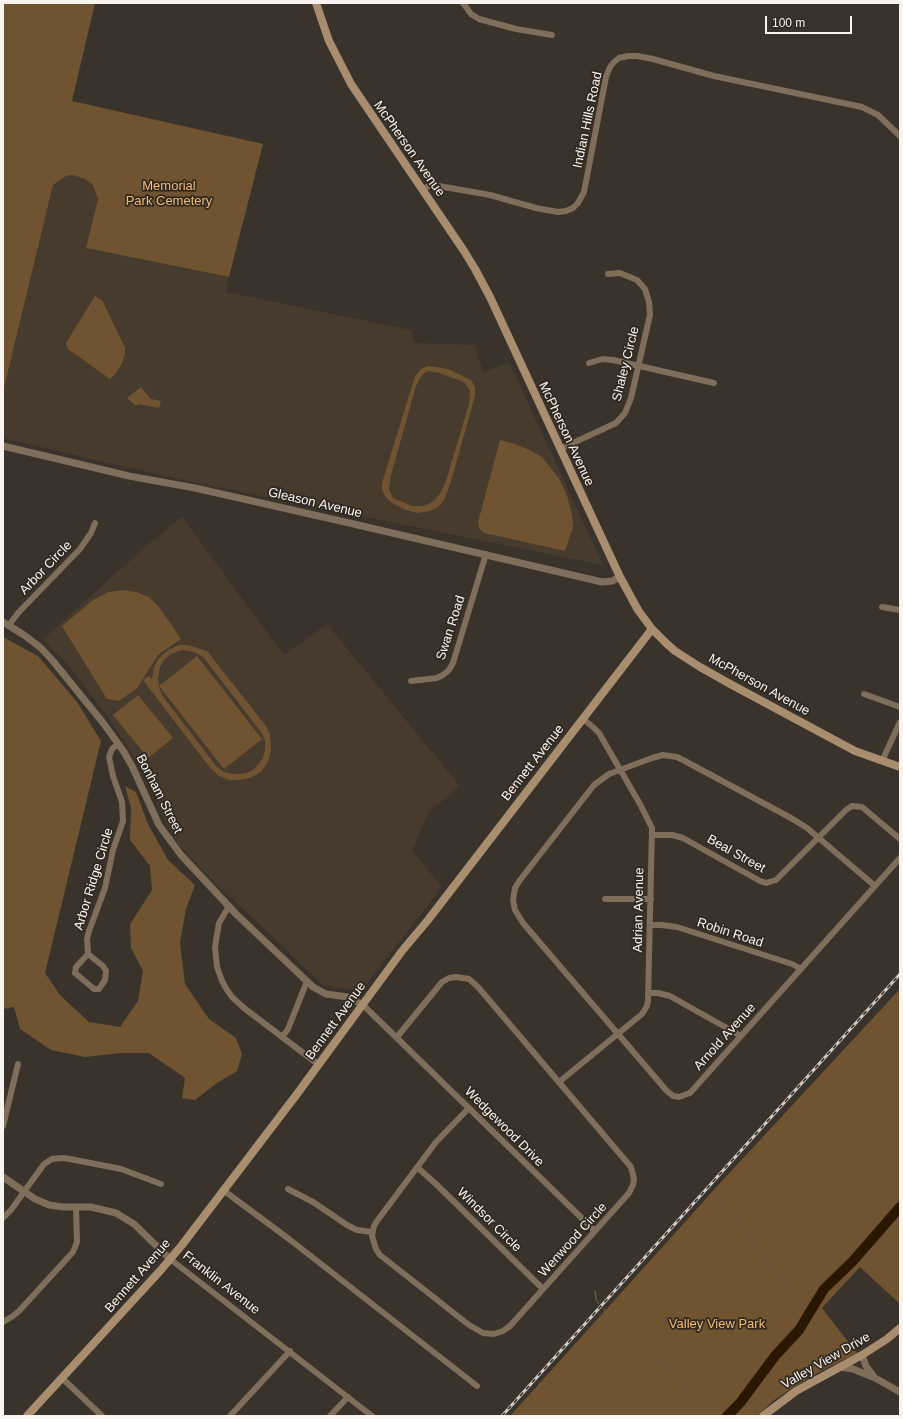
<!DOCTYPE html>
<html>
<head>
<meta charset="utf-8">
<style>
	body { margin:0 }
	#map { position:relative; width:903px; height:1419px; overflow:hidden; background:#3a332b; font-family:Helvetica,sans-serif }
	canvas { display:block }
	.frame { position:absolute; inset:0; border:4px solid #f9f4ef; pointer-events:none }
	.scale { position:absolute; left:765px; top:16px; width:87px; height:18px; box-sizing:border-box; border:2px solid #f9f4ef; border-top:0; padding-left:5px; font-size:12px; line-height:14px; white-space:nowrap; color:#f9f4ef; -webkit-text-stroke:3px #302921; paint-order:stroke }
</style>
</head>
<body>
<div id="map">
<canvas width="903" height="1419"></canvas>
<div class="frame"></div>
<div class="scale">100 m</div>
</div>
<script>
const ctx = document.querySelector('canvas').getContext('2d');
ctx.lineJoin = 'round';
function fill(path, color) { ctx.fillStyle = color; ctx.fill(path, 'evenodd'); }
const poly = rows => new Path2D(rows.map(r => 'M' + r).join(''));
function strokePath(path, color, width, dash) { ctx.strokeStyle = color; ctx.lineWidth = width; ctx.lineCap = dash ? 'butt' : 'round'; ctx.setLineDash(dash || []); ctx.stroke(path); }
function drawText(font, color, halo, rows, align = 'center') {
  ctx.font = font + ' Helvetica,sans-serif'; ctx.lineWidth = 3.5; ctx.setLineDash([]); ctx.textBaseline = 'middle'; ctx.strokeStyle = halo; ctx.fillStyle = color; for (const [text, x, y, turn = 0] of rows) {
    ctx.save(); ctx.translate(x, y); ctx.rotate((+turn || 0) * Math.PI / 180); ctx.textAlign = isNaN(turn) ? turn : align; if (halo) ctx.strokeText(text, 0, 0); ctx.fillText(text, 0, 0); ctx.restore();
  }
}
fill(poly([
	[66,175,72,175,85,179,93,185,97,193,98,199,86,248,229,277,226,292,411,330,415,343,475,345,483,373,509,362,603,565,178,479,3,438,3,392,53,185],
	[182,517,284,655,327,624,460,786,429,812,412,851,442,887,361,991,323,985,199,867,179,845,164,820,147,779,136,760,105,713,69,666,43,639,145,547]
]), '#473b2e');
fill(poly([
	[3,3,95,3,72,101,263,144,229,277,86,248,98,199,93,185,85,179,72,175,66,176,53,185,3,392],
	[95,296,102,300,125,348,125,354,122,363,117,372,110,379,68,349,66,343],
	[429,366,448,369,471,380,475,387,475,396,450,485,444,500,438,507,430,511,417,513,406,510,392,503,385,496,382,490,382,483,415,376,421,369],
	[428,371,439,373,464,382,470,390,469,404,446,481,441,492,434,501,424,506,412,506,393,498,389,489,391,475,416,386,422,375],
	[141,387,151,399,161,401,159,408,138,404,136,406,127,398],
	[500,440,515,444,530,450,542,457,560,480,567,496,572,514,573,527,565,551,484,533,479,528,478,522],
	[123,590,136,592,149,597,159,607,181,639,158,655,137,688,119,701,107,699,62,626,93,600,109,592],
	[3,637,38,656,77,702,101,741,45,973,60,995,89,1022,120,1027,138,1001,143,971,131,948,130,924,152,890,150,866,130,840,131,808,125,786,136,792,148,824,168,860,195,885,186,909,180,943,185,984,209,1019,236,1038,242,1054,237,1071,217,1083,195,1100,182,1098,185,1078,149,1053,121,1053,85,1057,51,1050,20,1029,14,1007,3,1009],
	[179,645,188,645,207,651,266,726,270,734,271,751,268,762,261,772,250,778,239,780,229,780,219,776,211,769,143,680,149,676,152,679,154,667,159,658,168,650],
	[182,650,195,652,204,658,261,732,265,740,265,749,263,758,256,767,250,772,241,774,232,774,224,772,216,766,162,695,159,686,224,769,262,739,197,656,159,686,158,678,160,667,164,660,171,654],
	[138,695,173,738,148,758,113,715],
	[900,989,900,1304,860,1267,822,1308,857,1353,823,1370,792,1388,773,1401,757,1416,510,1416,721,1182]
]), '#705330');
strokePath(poly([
	[712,1194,736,1219,756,1244,761,1256,791,1289,809,1313],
	[595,1291,596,1299,598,1303],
	[604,1309,608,1317,619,1324,620,1328,629,1338,643,1349],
	[654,1359,668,1367,677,1375,691,1395,705,1408,711,1416]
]), '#685948', 1.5);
strokePath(poly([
	[727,1416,740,1403,775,1356,799,1330,824,1289,853,1261,900,1207]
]), '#2a1701', 10);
strokePath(poly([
	[463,3,471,14,479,19,516,29,552,35],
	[422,189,429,186,433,185,490,195,536,208,558,212,566,211,573,208,578,203,584,192,606,77,610,67,614,62,619,58,628,56,637,56,653,59,714,76,862,107,878,115,900,136],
	[589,363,602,359,613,360,714,383],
	[560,449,616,423,625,413,631,398,650,315,649,302,645,289,637,280,620,273,608,274],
	[882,607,900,610],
	[9,625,18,613,80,549,91,533,95,523],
	[411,681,437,678,443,675,449,670,453,663,486,554],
	[864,694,900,707],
	[882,761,900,722],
	[652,835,672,835,683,838,760,881,766,883,776,880,846,810,852,806,862,807,900,839],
	[875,886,807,828,791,818,683,760,677,757,663,755,652,758,609,774,594,785,520,880,515,888,513,900,515,910,523,923,666,1090,673,1096,679,1097,690,1093,875,886,900,858],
	[605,899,651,899],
	[229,906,219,923,215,947,217,967,222,981,227,990,232,997,244,1008,319,1065],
	[650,925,661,925,677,927,792,964,801,969],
	[88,954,87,939,89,931,105,888,113,850,123,821,122,802,113,776,109,757,112,749,118,744],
	[88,954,103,966,106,971,105,980,99,989,94,989,75,973,76,967,88,954],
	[649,993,658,993,670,996,741,1036],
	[363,1005,595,1231],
	[282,1037,288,1029,307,981],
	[397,1037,442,982,449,978,456,977,469,979,478,987,631,1167,634,1179,633,1185,629,1193,510,1326,503,1331,494,1334,483,1333,469,1325,380,1255,376,1249,372,1236,374,1226,377,1221,436,1142,469,1108],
	[559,1082,642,1014,647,1006,648,1000,652,828,640,804,599,733,593,727,583,719],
	[3,1126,18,1064],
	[417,1167,437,1185,543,1289],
	[288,1189,313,1202,347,1225,357,1230,372,1232],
	[223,1190,289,1239,477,1386],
	[3,1218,11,1210,44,1164,52,1159,62,1158,70,1159,121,1169,161,1184],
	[170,1259,372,1416],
	[3,1322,13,1316,19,1311,73,1252,77,1242,76,1207],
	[62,1378,102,1416],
	[230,1416,290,1351],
	[330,1416,348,1397]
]), '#7e6e5a', 6);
strokePath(poly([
	[3,446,129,476,195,488,345,522,602,582,612,581,620,577],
	[3,622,24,635,41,648,53,661,104,724,124,752,132,766,159,825,181,855,236,914,313,987,326,994,348,997,363,1005],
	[3,1177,35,1199,49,1205,63,1207,91,1207,116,1213,134,1224,170,1259],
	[862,1355,866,1366,875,1378,900,1392],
	[839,1367,853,1369,875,1378]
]), '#7e6e5a', 7);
strokePath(poly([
	[316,3,329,41,351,84,464,251,475,269,490,297,620,577,638,610,652,629,666,643,675,651,700,667,732,685,855,751,900,767],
	[27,1416,160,1271,182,1245,297,1094,402,951,428,920,652,629],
	[763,1416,796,1391,862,1355,887,1339,900,1328]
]), '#a88d6e', 8);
const rail = poly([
	[502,1416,900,974]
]);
strokePath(rail, '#d1cbc6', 3);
strokePath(rail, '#302921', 1.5, [4.5]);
drawText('13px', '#f9f4ef', '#302921', [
	["Indian Hills Road",588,120,-78],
	["McPherson Avenue",409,149,55],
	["Shaley Circle",626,364,-76],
	["McPherson Avenue",566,434,65],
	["Gleason Avenue",315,503,13],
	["Arbor Circle",46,568,-46],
	["Swan Road",451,628,-72],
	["McPherson Avenue",759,685,29],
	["Bennett Avenue",533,763,-52],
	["Bonham Street",159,794,63],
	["Beal Street",736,854,29],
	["Arbor Ridge Circle",94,879,-73],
	["Adrian Avenue",639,910,-89],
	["Robin Road",730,933,18],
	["Bennett Avenue",336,1021,-54],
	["Arnold Avenue",725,1037,-48],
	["Wedgewood Drive",504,1127,45],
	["Windsor Circle",489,1220,45],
	["Wenwood Circle",573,1240,-48],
	["Bennett Avenue",138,1276,-49],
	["Franklin Avenue",221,1283,38],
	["Valley View Drive",826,1361,-30]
]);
drawText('13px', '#f4bb75', '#302921', [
	["Memorial",169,186],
	["Park Cemetery",169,201],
	["Valley View Park",717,1324]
]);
</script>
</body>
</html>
